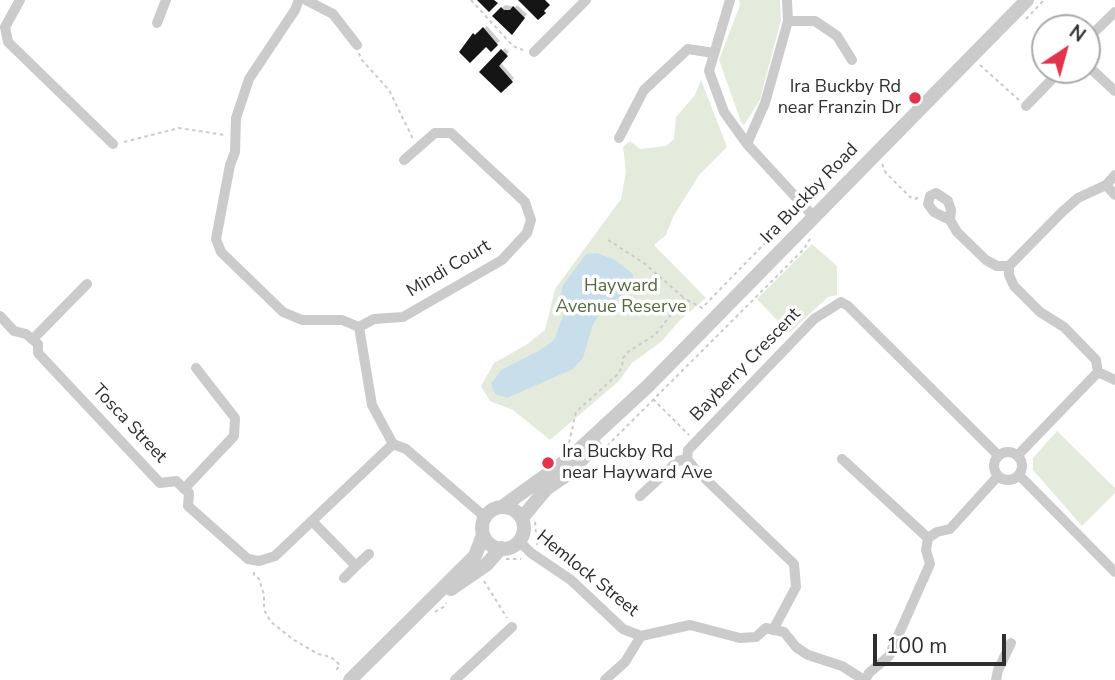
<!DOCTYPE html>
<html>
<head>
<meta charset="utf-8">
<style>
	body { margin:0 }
	#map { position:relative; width:1115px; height:680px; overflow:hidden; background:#fff; font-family:"Nunito Sans",sans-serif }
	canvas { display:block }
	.north { position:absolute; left:1031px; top:14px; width:70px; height:70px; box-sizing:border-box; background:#fff; border:2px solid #ababab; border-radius:50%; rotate:36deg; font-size:19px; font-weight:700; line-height:28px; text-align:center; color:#2e2e2e }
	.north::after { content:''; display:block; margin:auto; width:24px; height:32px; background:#e2334b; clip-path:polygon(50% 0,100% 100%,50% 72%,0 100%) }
	.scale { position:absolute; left:873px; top:634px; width:133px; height:32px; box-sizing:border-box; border:4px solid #2e2e2e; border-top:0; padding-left:9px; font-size:21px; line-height:24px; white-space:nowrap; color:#2e2e2e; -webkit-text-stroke:5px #fff; paint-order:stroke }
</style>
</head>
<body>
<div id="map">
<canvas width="1115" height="680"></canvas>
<div class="north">N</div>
<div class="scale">100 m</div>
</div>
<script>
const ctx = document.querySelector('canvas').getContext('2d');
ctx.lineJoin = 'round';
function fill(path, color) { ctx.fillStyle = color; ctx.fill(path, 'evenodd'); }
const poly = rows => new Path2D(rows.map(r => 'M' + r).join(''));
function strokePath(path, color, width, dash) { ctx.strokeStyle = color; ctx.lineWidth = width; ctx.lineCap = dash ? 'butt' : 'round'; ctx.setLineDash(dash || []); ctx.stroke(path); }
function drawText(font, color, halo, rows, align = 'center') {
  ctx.font = font + ' "Nunito Sans",sans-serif'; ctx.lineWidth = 7; ctx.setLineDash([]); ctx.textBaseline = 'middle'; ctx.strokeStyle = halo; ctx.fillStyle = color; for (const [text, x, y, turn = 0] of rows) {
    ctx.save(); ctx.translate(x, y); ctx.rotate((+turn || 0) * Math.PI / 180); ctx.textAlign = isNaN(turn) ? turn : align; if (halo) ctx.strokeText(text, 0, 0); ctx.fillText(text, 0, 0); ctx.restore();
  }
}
fill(poly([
	[739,0,780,0,781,20,760,100,744,125,741,122,719,60,740,5],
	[701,80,727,147,699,175,673,217,666,235,654,245,706,298,680,320,662,341,632,363,619,381,550,440,513,410,490,401,481,386,494,363,526,345,545,330,555,289,621,199,626,171,623,147,630,141,640,149,666,146,674,139,676,117,695,95],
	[812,244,837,266,837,295,828,297,789,333,757,299],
	[1057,431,1115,488,1115,493,1082,526,1033,470,1033,458]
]), '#e5ebdc');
fill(poly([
	[597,253,615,260,633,274,632,289,604,307,593,324,583,358,573,369,507,398,495,394,491,384,501,370,540,350,554,340,566,308,561,293,563,285,586,254]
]), '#c8dfeb');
fill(poly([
	[505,5,515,7,517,5,527,14,515,30,494,16],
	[487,26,500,41,491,50,474,35,477,32,479,34],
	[505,48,509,52,500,62,514,78,501,91,482,72]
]), '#0003');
fill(poly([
	[477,0,494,0,498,3,489,12],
	[518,0,545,0,550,5,544,11,546,13,538,20],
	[513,6,525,18,512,35,492,16,501,7,504,10,510,10],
	[483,27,498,45,491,52,486,47,470,63,459,52,473,33,475,35],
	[501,49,508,56,499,66,513,82,501,93,479,72]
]), '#151515');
strokePath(poly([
	[471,0,513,46,523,50],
	[1026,19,1044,0],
	[359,53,361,59,389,90,413,139],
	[980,65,1020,101],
	[124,142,179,128,225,135],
	[882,164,886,173,910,197,916,199,919,196],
	[608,240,644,263,684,298],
	[653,399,689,435],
	[569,443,576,412,617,375,622,367,623,358,629,351,655,335,684,298,702,308,795,212],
	[607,446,804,249,811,237],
	[535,522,537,545],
	[506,559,521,559],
	[254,572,254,575,259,579,264,595,264,610,271,622,294,640,318,654,331,657,340,665,337,669,341,672],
	[484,581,507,618],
	[435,612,445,606,446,603]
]), '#cbcbcb', 2, [3.5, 3.5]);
strokePath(poly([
	[20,0,5,27,8,42,113,144],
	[299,0,295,10,249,79,236,118,235,152,230,165,216,239,221,252,283,312,302,320,342,320,359,327,372,405,393,444,406,449,485,517],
	[306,0,333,14,357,45],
	[730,0,709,71,724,112,747,144,814,217],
	[788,21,815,21,837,36,852,60],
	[157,23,166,0],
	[1087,39,1115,12],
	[534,52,586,0],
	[1087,65,1115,91],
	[1026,106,1061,70],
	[619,138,644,90,688,49,714,53],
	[747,144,765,103,788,21,787,0],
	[1106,185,1115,195],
	[950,220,951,210,948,201,936,193,930,196,928,204,934,212,950,220,957,232,986,260,997,266,1009,266],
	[0,316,14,331,26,334,38,344,38,353,160,483,176,481,189,493,188,506,248,559,259,561,275,556,393,444],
	[359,327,374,319,403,317,502,260,527,233,531,220,525,202,451,133,435,133,404,160],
	[33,339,87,284],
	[1098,372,1115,380],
	'994 466a14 14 0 1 1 28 0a14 14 0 1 1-28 0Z',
	[1018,455,1098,372,1096,360,1064,327,1040,312,1014,286,1009,275,1009,266,1062,212,1078,198,1106,185,1115,175],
	[842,459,928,538],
	[1019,475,1115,572],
	[184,489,234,436,235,418,196,368],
	[640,496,678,461,687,459],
	[312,521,356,566,369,554],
	[519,541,531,553,571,580,623,629,641,636,690,625,740,638,756,637,766,628,784,632,796,647,808,655,842,666,864,680],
	[344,578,356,566],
	[773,630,796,587,794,564,695,469,687,459,688,450,814,319,841,302,848,306,998,455],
	[455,680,512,627],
	[605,680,625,662,641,636],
	[865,680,869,673,889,656,930,564,926,550,928,538,937,532,950,529,998,476],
	[996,680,998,670,1011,643]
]), '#cbcbcb', 10);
strokePath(poly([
	[502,507,570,458,649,385,1027,0],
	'482 528a21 21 0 1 1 42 0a21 21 0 1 1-42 0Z',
	[522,518,546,489,568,474,595,446],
	[451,589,486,565,501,548],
	[350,680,475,556,483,535]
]), '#cbcbcb', 14);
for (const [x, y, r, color] of [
	[915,98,7,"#e2334b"],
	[548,463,7,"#e2334b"]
]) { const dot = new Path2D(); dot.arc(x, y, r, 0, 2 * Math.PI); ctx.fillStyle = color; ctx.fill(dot); strokePath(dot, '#fff', 2.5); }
drawText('18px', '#2e2e2e', '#fff', [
	["Ira Buckby Rd",901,88],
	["near Franzin Dr",901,109],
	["Ira Buckby Rd",562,453,"left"],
	["near Hayward Ave",562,474,"left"]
], 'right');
drawText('18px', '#2e2e2e', '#fff', [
	["Ira Buckby Road",810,194,-46],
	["Mindi Court",449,269,-31],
	["Bayberry Crescent",746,365,-46],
	["Tosca Street",129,424,47],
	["Hemlock Street",587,574,39]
]);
drawText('18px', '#54693c', '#fff', [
	["Hayward",621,287],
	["Avenue Reserve",621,308]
]);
</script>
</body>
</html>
